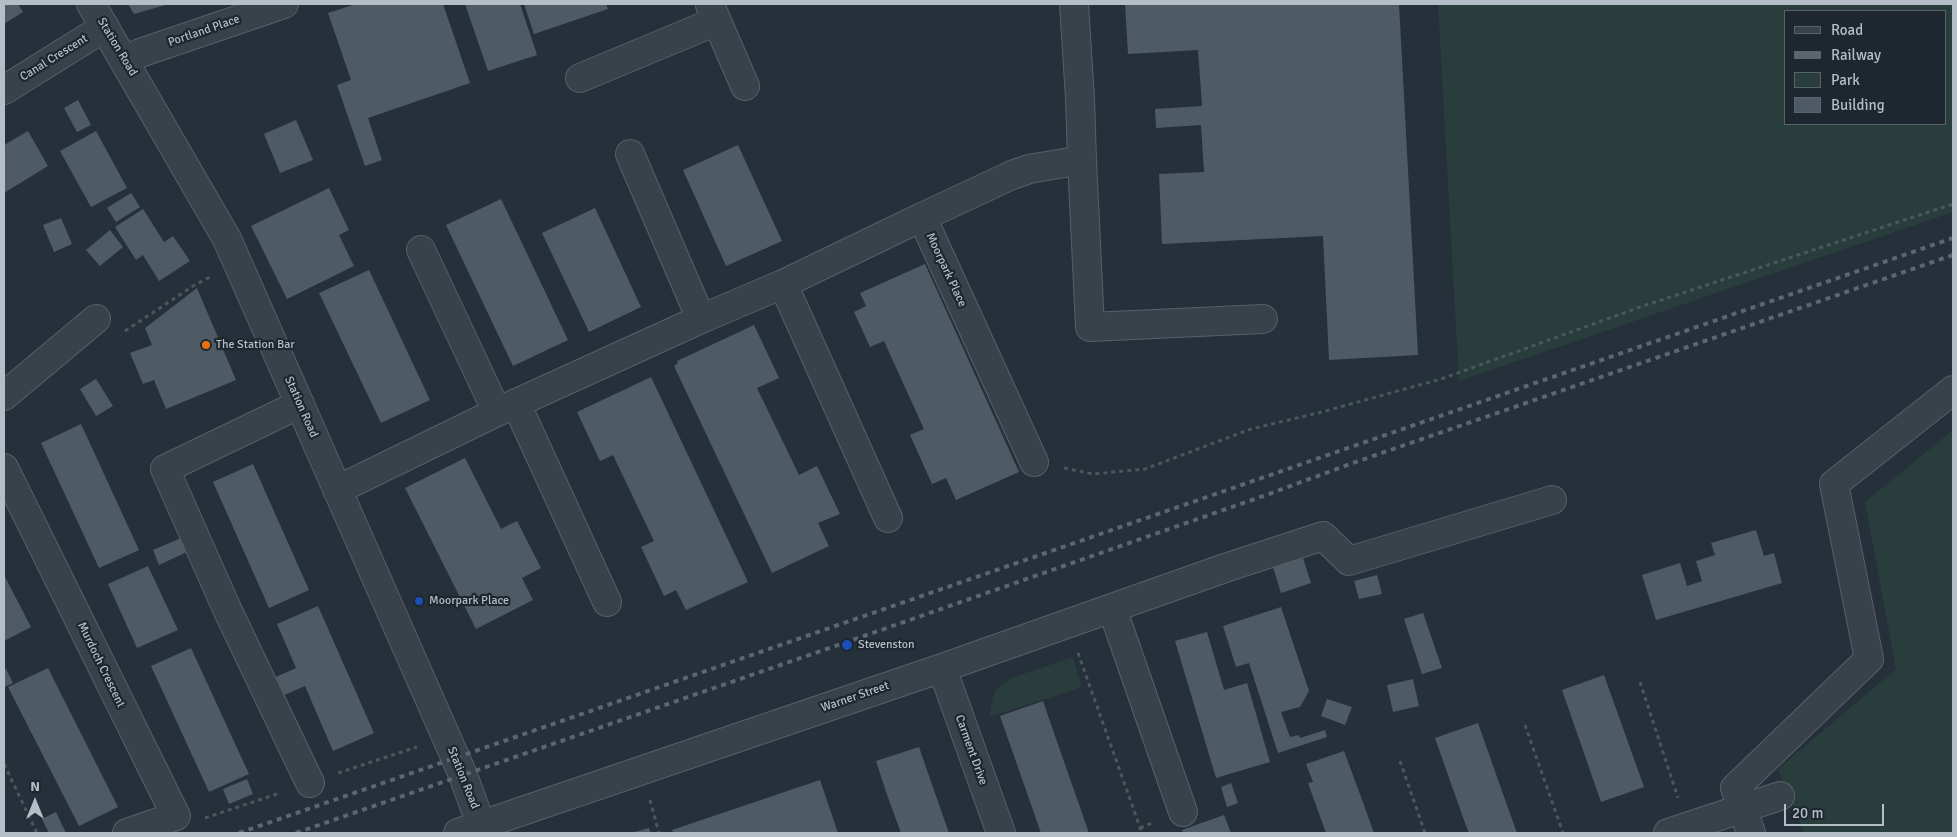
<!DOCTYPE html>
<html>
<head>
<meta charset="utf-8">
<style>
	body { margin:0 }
	#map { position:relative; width:1957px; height:837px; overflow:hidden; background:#26303a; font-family:Signika,sans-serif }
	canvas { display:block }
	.frame { position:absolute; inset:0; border:5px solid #b5bdc6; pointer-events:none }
	.legend { position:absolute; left:1784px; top:10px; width:162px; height:115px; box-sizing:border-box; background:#1e272f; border:1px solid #5a636b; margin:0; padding:6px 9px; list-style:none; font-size:15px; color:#b5bdc6 }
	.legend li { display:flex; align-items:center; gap:10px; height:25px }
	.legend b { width:25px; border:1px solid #5a636b }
	.north { position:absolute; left:10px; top:777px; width:50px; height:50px; -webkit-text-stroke:4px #1e272f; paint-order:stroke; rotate:0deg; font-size:14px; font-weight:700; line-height:20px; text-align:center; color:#b5bdc6 }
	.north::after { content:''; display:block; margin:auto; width:18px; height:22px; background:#b5bdc6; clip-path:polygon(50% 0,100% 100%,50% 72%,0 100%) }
	.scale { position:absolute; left:1784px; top:804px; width:100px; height:22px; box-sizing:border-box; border:2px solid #b5bdc6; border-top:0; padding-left:6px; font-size:15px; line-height:18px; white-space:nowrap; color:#b5bdc6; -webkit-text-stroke:4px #1e272f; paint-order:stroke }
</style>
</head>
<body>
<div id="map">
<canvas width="1957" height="837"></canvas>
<div class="frame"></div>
<ul class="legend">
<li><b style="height:6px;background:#39424b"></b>Road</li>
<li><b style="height:6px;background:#5c6671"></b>Railway</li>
<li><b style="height:14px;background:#293d3c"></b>Park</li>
<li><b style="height:14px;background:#4e5b65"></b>Building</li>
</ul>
<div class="north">N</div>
<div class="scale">20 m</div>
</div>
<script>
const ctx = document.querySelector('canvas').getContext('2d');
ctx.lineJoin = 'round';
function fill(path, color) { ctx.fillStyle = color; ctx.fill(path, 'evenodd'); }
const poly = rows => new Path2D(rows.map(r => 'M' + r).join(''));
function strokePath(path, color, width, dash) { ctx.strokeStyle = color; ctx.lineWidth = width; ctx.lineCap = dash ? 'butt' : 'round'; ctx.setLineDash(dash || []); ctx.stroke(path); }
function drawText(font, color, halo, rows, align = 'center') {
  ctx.font = font + ' Signika,sans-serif'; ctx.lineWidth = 4.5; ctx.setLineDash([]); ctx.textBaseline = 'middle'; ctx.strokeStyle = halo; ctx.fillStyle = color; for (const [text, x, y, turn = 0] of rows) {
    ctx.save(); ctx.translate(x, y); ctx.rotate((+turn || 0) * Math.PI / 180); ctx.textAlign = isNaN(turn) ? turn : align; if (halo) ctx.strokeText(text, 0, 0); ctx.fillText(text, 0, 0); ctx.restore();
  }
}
fill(poly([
	[1438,4,1953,4,1953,212,1459,381],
	[1786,11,1946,11,1946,124,1786,124],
	[1953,430,1953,833,1804,833,1778,769,1896,669,1865,502],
	[1073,657,1082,687,989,717,994,693,1002,684,1014,677]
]), '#293d3c');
fill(poly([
	[4,4,18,4,23,12,4,24],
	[128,4,169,4,134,14],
	[356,4,443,4,470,83,368,118,382,160,365,166,337,85,351,80,328,13],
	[465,4,520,4,537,55,488,71],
	[524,4,606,4,608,9,534,34],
	[1125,4,1399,4,1418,355,1329,360,1323,236,1162,244,1159,174,1204,172,1201,125,1156,128,1155,109,1202,106,1198,50,1128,54],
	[78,100,91,125,77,132,64,108],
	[296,120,313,160,280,173,264,134],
	[28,131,48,166,4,193,4,145],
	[96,131,127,188,91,207,60,151],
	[738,145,782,241,726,266,683,170],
	[329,188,349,230,339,235,354,266,287,299,251,226],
	[131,193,140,207,116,222,107,208],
	[501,199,568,340,513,366,446,225],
	[595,208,641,307,589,332,542,233],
	[143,209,164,242,173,236,190,261,159,281,143,255,136,260,115,227],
	[61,218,72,244,54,252,43,225],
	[110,230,123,247,100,266,86,250],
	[925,264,1019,472,956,500,946,478,932,484,910,435,924,429,884,341,870,347,854,312,866,306,860,293],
	[369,270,430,400,381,423,319,293],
	[197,288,236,380,166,409,154,380,143,384,130,353,152,345,145,328],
	[754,325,779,378,757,388,799,475,817,466,840,514,818,523,829,546,772,573,674,366,678,363,677,361],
	[651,377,748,582,686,610,676,590,664,596,641,547,654,541,613,455,600,461,577,412],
	[96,379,113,406,96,416,80,389],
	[81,424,139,550,99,568,41,443],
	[465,458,501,529,517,521,541,568,522,578,533,600,476,629,405,488],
	[253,464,309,590,269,608,213,482],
	[1756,530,1764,556,1774,553,1782,583,1656,620,1642,575,1680,563,1687,586,1702,581,1696,561,1715,555,1711,543],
	[181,538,187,552,159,565,153,550],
	[1303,558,1311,583,1281,593,1273,567],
	[148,566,178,630,137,648,108,584],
	[4,575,31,627,4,641],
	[1377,575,1382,594,1359,599,1354,581],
	[318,606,374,733,333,751,305,686,284,695,276,677,296,668,277,624],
	[1281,607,1309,691,1300,707,1281,712,1290,737,1299,735,1300,738,1325,730,1327,737,1278,753,1249,663,1236,667,1223,626],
	[1423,613,1442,668,1422,674,1404,619],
	[1207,632,1224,690,1247,683,1270,762,1216,778,1175,641],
	[191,648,249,774,209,792,151,666],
	[48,668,118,807,79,826,8,687],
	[6,669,13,683,4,687,4,670],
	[1604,675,1644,787,1601,802,1562,690],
	[1413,679,1419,706,1393,712,1387,685],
	[1327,699,1352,707,1345,725,1321,716],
	[1043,701,1062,756,1089,833,1041,833,1000,716],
	[1478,723,1508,808,1517,833,1469,833,1465,823,1435,738],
	[919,747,929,776,949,833,901,833,886,792,876,761],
	[1344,751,1361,797,1374,833,1326,833,1308,783,1313,782,1306,764],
	[247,779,253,794,229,804,223,789],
	[820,780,838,833,673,833,672,830],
	[1231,783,1238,803,1227,807,1221,787],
	[56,812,66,833,49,833,42,819],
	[1224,815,1231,833,1183,833,1182,830],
	[649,828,651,833,631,833]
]), '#4e5b65');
const minor = poly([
	[91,4,227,239,463,775,484,833],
	[1074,4,1080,98,1082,160],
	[710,5,745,86],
	[125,60,140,53,284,4],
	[580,78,717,21],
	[4,90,105,27],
	[630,154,701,319],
	[922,217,1012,175,1029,169,1082,160,1090,327,1263,319],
	[421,250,497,412],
	[783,284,888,518],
	[4,396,96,319],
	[516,403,607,602],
	[300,404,165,469,227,609,310,783],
	[4,468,176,816,127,833],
	[337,490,497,412,701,319,783,284,922,217,1034,462],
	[1112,608,1183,812],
	[942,668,1001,833],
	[458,833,942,668,1228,567,1323,536,1349,561,1552,500],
	[1668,833,1780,796],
	[1751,833,1735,788,1869,659,1834,484,1953,390]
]);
strokePath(minor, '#576068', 30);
strokePath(poly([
	[125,331,193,286,210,277],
	[1064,468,1093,474,1145,469,1251,429,1322,412,1441,379,1643,306,1953,204],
	[1078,653,1142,833],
	[1640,682,1678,798],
	[1525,725,1563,833],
	[1400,761,1425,833],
	[4,764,37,833],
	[338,773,417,747],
	[650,800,659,833],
	[205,818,280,793],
	[1140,828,1154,822]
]), '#48595a', 3, [4, 4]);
strokePath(minor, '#39424b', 28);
strokePath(poly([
	[239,833,1953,238],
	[296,833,864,636,1269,494,1350,464,1953,255]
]), '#5c6671', 4, [5, 5]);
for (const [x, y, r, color] of [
	[206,345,5,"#e8710a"],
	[419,601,5,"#1a4fb4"],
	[847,645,6,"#1a4fb4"]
]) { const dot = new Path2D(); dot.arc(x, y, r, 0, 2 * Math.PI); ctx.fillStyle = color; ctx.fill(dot); strokePath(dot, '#1e272f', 2); }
drawText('12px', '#b5bdc6', '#1e272f', [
	["Portland Place",204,31,-19],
	["Station Road",117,47,59],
	["Canal Crescent",54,58,-32],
	["Moorpark Place",946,270,65],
	["Station Road",301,407,66],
	["Murdoch Crescent",101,665,64],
	["Warner Street",855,697,-19],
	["Carment Drive",971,750,70],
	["Station Road",463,778,68]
]);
drawText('12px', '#b5bdc6', '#1e272f', [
	["The Station Bar",216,345],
	["Moorpark Place",429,601],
	["Stevenston",858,645]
], 'left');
</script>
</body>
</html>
